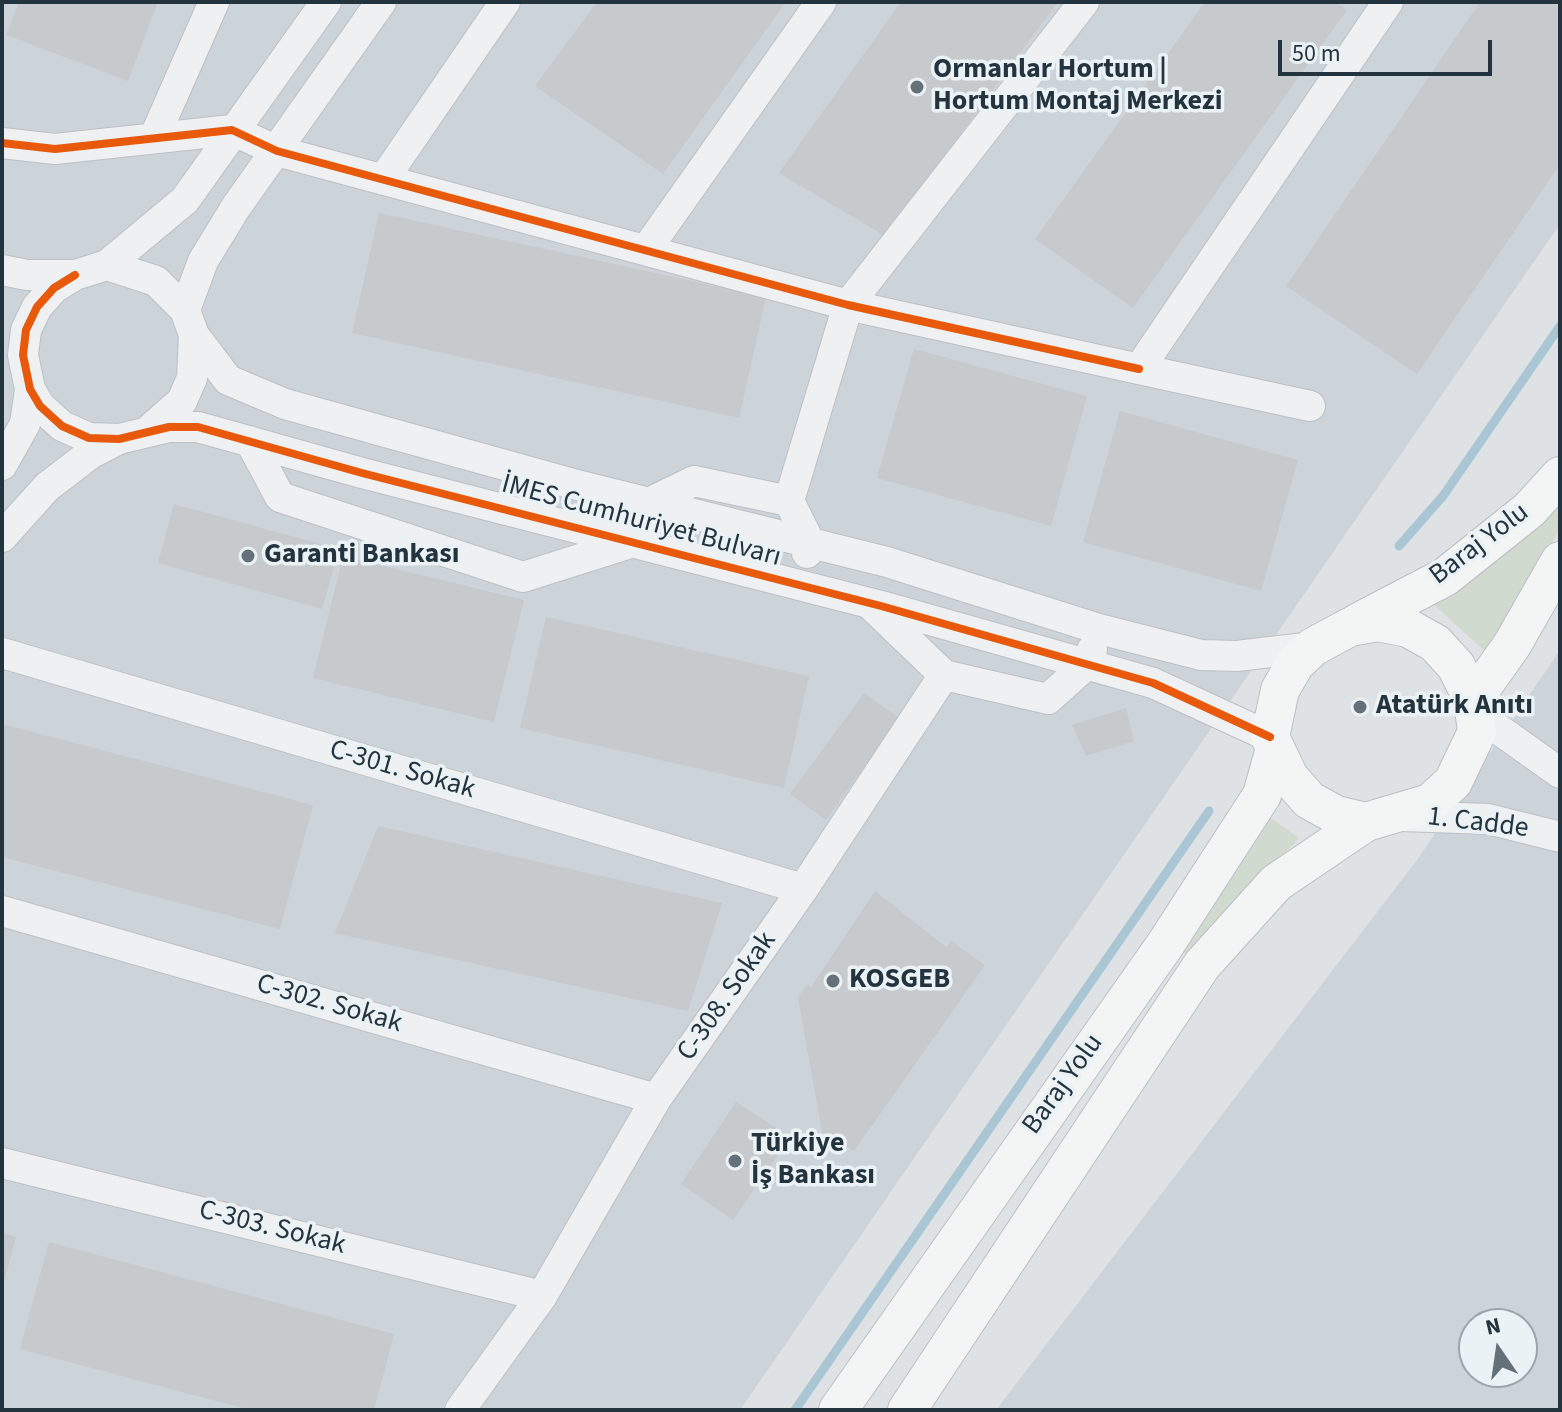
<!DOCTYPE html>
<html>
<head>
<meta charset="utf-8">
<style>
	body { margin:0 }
	#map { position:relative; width:1562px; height:1412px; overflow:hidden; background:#dfe2e5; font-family:"Source Sans 3",sans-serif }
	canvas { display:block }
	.frame { position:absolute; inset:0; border:4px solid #24343f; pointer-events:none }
	.north { position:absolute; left:1458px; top:1308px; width:80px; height:80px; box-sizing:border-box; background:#ebf2f5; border:2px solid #9ba6ac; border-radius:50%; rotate:347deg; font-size:22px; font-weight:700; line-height:32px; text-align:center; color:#24343f }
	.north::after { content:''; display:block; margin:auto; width:28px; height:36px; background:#657179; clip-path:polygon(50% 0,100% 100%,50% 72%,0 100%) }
	.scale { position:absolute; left:1278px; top:40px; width:214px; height:36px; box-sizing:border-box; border:4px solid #24343f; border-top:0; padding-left:10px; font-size:24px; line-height:28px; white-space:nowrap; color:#24343f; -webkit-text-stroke:6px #ebf2f5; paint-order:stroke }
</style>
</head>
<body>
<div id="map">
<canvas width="1562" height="1412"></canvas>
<div class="frame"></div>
<div class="north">N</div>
<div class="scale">50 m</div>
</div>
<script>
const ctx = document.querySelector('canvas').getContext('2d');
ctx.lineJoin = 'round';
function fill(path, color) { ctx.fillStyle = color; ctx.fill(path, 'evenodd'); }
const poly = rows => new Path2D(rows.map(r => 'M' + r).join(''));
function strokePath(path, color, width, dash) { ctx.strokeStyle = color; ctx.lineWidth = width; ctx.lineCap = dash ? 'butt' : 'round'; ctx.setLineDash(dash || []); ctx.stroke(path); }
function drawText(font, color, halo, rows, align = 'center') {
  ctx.font = font + ' "Source Sans 3",sans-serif'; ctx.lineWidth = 7; ctx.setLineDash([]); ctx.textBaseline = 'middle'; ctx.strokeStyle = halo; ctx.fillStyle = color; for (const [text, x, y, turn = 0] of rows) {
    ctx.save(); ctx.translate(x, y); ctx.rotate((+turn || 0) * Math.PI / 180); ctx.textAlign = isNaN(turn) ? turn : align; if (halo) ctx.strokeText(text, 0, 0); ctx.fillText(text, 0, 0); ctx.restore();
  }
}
fill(poly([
	[2,2,1560,2,1560,224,740,1410,2,1410],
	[1560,650,1560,1410,996,1410,1417,860],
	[1474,1324,1522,1324,1522,1372,1474,1372]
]), '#ccd3d9');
fill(poly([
	[1560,498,1560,529,1488,654,1432,603],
	[1261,811,1299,838,1191,957,1178,948]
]), '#d1dace');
strokePath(poly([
	[1399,546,1443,496,1560,326],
	[795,1410,1209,811]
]), '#aac6d4', 9);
fill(poly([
	[19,2,158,2,128,81,6,35],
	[597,2,786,2,663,174,535,86],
	[901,2,1058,2,885,236,779,173],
	[1205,2,1335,2,1347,10,1133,308,1035,239],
	[1480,2,1552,2,1560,7,1560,164,1417,374,1286,286],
	[379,213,766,297,739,418,352,333],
	[914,349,1087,396,1051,526,877,478],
	[1120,411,1298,460,1261,591,1083,542],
	[174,504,339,549,322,609,158,563],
	[343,556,524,600,494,722,313,678],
	[546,617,809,676,784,788,520,728],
	[864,693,899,718,826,820,790,794],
	[1126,708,1134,741,1086,756,1072,725],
	[2,724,313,805,280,929,2,857],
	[378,826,722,903,688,1011,335,933],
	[875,891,946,947,951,941,985,965,854,1151,822,1132,798,997,807,984,811,987],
	[736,1102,790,1137,733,1220,681,1184],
	[2,1233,16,1237,3,1285,2,1285],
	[49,1242,394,1334,374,1410,250,1410,20,1349]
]), '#c7cacd');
const minor = poly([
	[154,138,214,2],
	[2,143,55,149,232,130,277,151,848,305,1139,369],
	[383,180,505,2],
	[646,250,821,2],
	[107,265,185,200,326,2],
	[2,270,27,275,75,275,107,265,156,281,185,310,194,335,228,380,285,404,573,484,887,562,1099,629,1201,655,1237,656,1313,647],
	[75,275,54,288,37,307,26,330,23,355,30,389,40,406,62,426,89,438,119,439,169,427,198,427,362,473,881,606,1153,683,1270,737],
	[185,310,203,261,236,207,381,2],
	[1310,406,1139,369,1388,2],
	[148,431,182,401,192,378,194,335],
	[250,441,280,497,523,577,637,541,651,502,694,481,789,501,810,543,807,553],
	[2,465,25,424,30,389],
	[789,501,848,305,1084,2],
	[2,537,47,487,90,454,119,439],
	[2,653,803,889],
	[944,675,1048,699,1087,664,1092,650],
	[1477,714,1560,773],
	[1401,816,1488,819,1560,837],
	[2,911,656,1099],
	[2,1163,542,1296],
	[460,1410,542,1296,656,1099,803,889,944,675,871,605]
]);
const major = poly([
	[1378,622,1408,628,1435,643,1456,666,1473,700,1477,732,1453,782,1430,803,1366,822,1336,815,1309,800,1289,777,1270,737,1280,690,1295,664,1313,647,1350,627,1378,622],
	[1357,623,1445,577,1529,510,1560,476],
	[1473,700,1512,645,1560,561],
	[838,1410,1165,945,1262,795,1274,752],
	[907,1410,1202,965,1276,883,1366,822]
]);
strokePath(minor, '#bdc0c3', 32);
strokePath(major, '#bbbfc3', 40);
strokePath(minor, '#eef0f2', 30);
strokePath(major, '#f3f5f5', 38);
strokePath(poly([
	[2,143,55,149,232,130,277,151,848,305,1139,369],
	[75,275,54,288,37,307,26,330,23,355,30,389,40,406,62,426,89,438,119,439,169,427,198,427,362,473,881,606,1153,683,1270,737]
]), '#e8590c', 8);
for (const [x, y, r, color] of [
	[917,87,8,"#657179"],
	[248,556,8,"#657179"],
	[1360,707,8,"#657179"],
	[833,981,8,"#657179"],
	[735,1161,8,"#657179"]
]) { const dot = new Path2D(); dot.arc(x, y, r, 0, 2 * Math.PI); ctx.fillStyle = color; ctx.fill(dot); strokePath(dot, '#ebf2f5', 3); }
drawText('bold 28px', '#24343f', '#ebf2f5', [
	["Ormanlar Hortum |",933,71],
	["Hortum Montaj Merkezi",933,103],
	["Garanti Bankası",264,556],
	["Atatürk Anıtı",1376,707],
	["KOSGEB",849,981],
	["Türkiye",751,1145],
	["İş Bankası",751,1177]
], 'left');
drawText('28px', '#24343f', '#ebf2f5', [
	["İMES Cumhuriyet Bulvarı",641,522,15],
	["Baraj Yolu",1480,545,-37],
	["C-301. Sokak",402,771,16],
	["1. Cadde",1478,824,7],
	["C-308. Sokak",728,997,-55],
	["C-302. Sokak",329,1005,16],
	["Baraj Yolu",1064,1085,-54],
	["C-303. Sokak",272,1229,14]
]);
</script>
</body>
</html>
